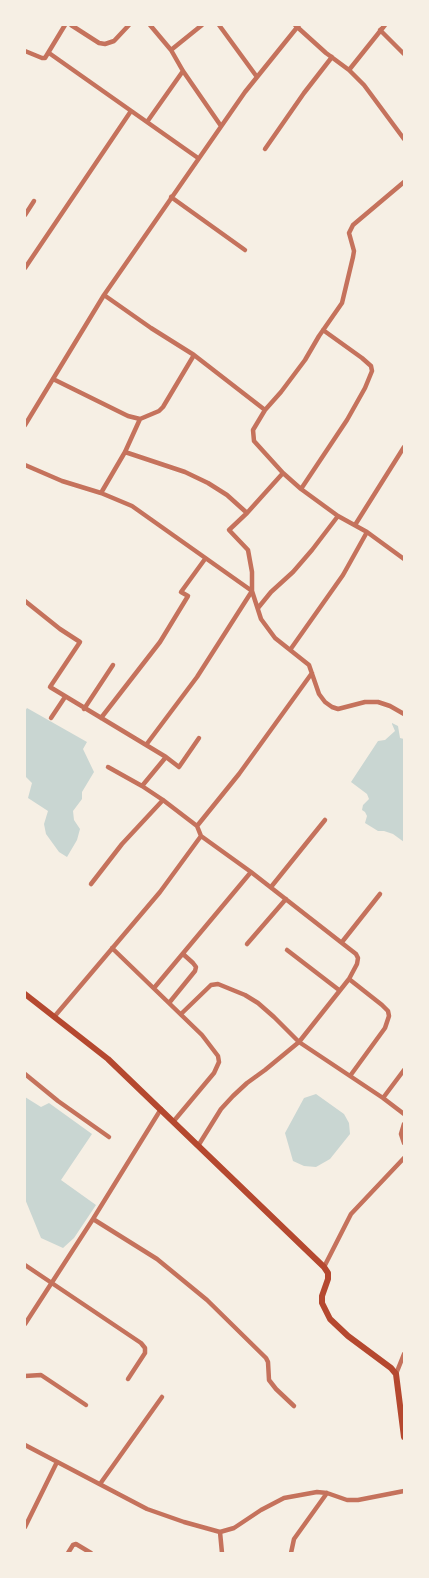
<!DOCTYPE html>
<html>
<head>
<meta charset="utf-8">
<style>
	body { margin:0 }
	#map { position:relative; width:429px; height:1578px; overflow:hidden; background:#f6efe4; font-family:"Titillium Web",sans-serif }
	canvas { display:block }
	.frame { position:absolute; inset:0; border:26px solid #f6efe4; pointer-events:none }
</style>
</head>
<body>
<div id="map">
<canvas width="429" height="1578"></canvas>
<div class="frame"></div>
</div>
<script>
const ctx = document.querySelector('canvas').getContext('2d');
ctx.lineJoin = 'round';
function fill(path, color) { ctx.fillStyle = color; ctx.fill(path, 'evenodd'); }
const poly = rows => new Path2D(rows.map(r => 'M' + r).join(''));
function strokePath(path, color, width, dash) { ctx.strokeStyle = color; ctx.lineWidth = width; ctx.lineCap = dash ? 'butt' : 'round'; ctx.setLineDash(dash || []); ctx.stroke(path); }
fill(poly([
	[27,708,87,742,83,749,94,772,82,792,82,799,73,811,74,820,80,829,77,840,67,857,59,852,46,834,44,824,48,811,28,798,32,783,25,776,25,711],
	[392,723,398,726,400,738,404,739,404,842,393,834,384,831,378,831,365,823,367,816,365,812,362,810,363,805,369,799,367,794,351,782,378,741,385,740,395,731,392,724],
	[316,1094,344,1114,349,1123,350,1134,330,1159,316,1167,304,1166,293,1161,285,1133,304,1098],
	[25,1097,41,1107,49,1103,92,1134,61,1180,96,1205,74,1238,63,1248,41,1238,25,1199]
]), '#c9d6d2');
strokePath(poly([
	[71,25,99,43,105,44,114,41,129,25],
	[150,25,171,50,183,71,221,126],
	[219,25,257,77],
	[295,25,326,53,349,70,364,85,404,139],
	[380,30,404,54],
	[171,50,202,25],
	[25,51,42,58,45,58,65,25],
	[49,53,198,158],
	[349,70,385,25],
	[147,122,183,71],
	[265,149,304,93,332,57],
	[404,182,353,225,349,233,354,251,353,257,342,303,319,336,305,360,281,392,265,410,253,430,254,441,283,473,301,489,338,516,367,532,404,559],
	[171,197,245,250],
	[25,215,34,201],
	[25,268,131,111],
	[104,295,151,328,194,355,265,410],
	[53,379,128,416,140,419,159,411,163,407,194,355],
	[25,425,104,295,245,92,299,25],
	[125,452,185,472,208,483,227,495,247,513],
	[25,465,62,481,101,493,132,506,252,591,197,677,146,745],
	[283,473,247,513,229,530,248,550,252,572,252,591,261,619,275,638,309,665,319,694,325,702,332,707,338,709,365,702,378,702,390,706,404,714],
	[301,489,347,420,365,388,372,371,371,366,362,358,323,330],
	[101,493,125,452,140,419],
	[355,525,404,447],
	[25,601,60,629,80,642,50,687,166,757,142,786,163,800,197,826,201,836,251,872,356,954,358,958,357,964,349,979,299,1042,265,1070,247,1083,233,1096,221,1109,198,1146],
	[258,608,271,592,293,572,312,550,338,516],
	[290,650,343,575,367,532],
	[84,709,113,665],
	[51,718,65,697],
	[101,718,160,642,188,596,181,592,205,559],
	[166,757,179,767,199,738],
	[108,767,142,786],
	[197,826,239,774,312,673],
	[91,884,122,844,163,800],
	[271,887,325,820],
	[342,942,380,894],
	[247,944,286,899],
	[112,948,202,1035,218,1056,219,1062,214,1073,173,1122],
	[287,950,339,990],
	[349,979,382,1005,388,1011,389,1016,385,1028,350,1076],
	[154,988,251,872],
	[169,1003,195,971,196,967,193,963,183,954],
	[181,1014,211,985,218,984,245,995,258,1003,274,1017,299,1042,383,1098,404,1114],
	[54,1017,160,892,201,836],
	[25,1074,58,1101,109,1137],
	[383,1098,404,1070],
	[404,1124,401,1134,404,1143],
	[93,1219,157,1259,207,1300,266,1358,268,1362,269,1380,276,1389,294,1406],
	[25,1265,141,1343,145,1348,145,1353,128,1379],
	[324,1267,351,1214,404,1158],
	[25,1324,93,1219,161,1109],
	[396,1374,404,1354],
	[25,1376,41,1375,86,1405],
	[25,1445,147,1509,184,1522,220,1532,234,1528,261,1510,284,1498,317,1492,327,1493,347,1500,358,1500,404,1491],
	[100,1484,162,1397],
	[25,1527,57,1462],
	[220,1532,222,1553],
	[68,1553,73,1545,76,1544,91,1553],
	[291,1553,294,1539,327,1493]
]), '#c5725c', 4.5);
strokePath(poly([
	[25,994,108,1059,324,1267,328,1273,328,1279,322,1296,322,1303,330,1319,348,1336,391,1368,396,1374,404,1437]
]), '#b5482f', 6);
</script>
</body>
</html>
